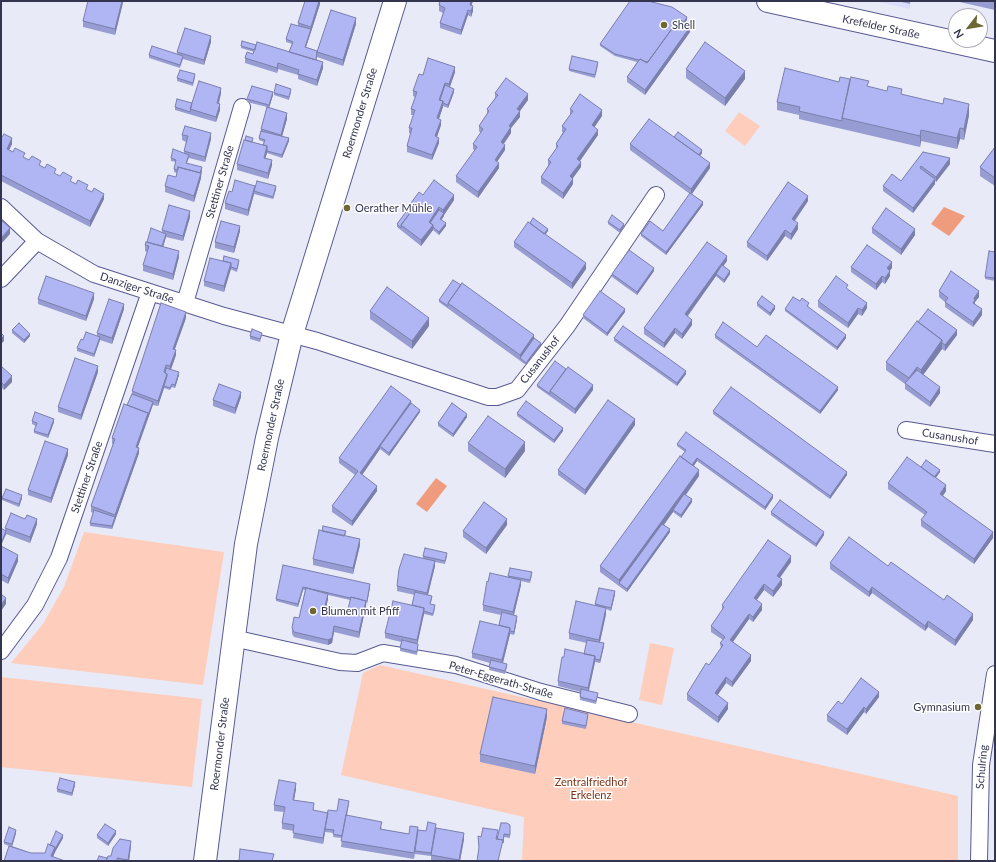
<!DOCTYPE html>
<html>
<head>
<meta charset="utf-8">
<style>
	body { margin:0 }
	#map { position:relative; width:996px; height:862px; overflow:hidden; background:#e8eaf7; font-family:Lato,sans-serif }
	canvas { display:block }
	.frame { position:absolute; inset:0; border:2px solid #33354f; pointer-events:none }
	.north { position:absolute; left:948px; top:8px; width:40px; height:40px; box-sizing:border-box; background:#fff; border:1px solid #adaeb9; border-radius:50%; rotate:239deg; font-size:11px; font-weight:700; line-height:16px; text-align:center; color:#33354f }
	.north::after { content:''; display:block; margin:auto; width:14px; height:18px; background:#6e6733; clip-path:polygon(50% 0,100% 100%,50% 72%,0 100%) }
</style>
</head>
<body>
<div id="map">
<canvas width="996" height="862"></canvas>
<div class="frame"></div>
<div class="north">N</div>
</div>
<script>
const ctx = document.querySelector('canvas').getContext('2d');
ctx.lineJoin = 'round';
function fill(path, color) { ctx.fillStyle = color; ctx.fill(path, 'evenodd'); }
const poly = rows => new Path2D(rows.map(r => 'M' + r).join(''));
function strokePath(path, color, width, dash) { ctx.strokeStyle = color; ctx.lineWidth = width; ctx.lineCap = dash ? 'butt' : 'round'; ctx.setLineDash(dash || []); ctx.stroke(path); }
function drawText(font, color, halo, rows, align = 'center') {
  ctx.font = font + ' Lato,sans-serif'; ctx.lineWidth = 3; ctx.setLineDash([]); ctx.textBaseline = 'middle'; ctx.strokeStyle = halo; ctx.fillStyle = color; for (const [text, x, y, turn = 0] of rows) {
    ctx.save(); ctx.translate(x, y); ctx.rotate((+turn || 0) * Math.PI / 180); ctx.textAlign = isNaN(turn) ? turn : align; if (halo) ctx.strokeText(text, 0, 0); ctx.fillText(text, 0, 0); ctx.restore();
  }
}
fill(poly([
	[874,1,911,1,910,9]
]), '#daddfb');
fill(poly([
	[739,112,760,126,745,146,725,131],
	[84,532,224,552,203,685,11,663,43,624,64,587],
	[650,643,674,648,662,705,639,700],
	[380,665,958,796,958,861,522,861,524,817,341,775,363,673],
	[1,677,202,699,192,787,1,767]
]), '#fecdbb');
fill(poly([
	[944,207,965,216,949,236,931,224],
	[436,478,447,486,427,512,416,504]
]), '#ef9c7e');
const minor = poly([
	[1,207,37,241,94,274,224,316,317,341,488,397,497,397,517,390,567,326,656,195],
	[1,279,37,241],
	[185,303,242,107],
	[906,430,995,444],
	[233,638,340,662,357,663,383,653,456,665,541,692,629,714],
	[1,651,35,605,59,558,150,292],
	[979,861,981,765,995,674]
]);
const secondary = poly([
	[768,1,995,51],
	[205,861,246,544,267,438,292,334,395,1]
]);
strokePath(minor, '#585a93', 18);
strokePath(secondary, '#585a93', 24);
strokePath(minor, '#fff', 16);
strokePath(secondary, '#fff', 22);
fill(poly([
	[123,1,115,35,83,27,83,21],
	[320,1,320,4,306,47,317,51,356,24,343,66,317,57,317,61,323,68,317,86,298,79,298,75,278,69,277,73,245,63,245,58,253,54,254,52,241,48,241,46,256,45,289,52,292,44,286,42,286,39,298,26,298,23],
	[440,1,473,1,471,5,473,11,471,17,468,15,461,35,440,28,440,23,443,13,439,11,439,5],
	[897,1,910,1,910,4],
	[955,1,995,1,995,10],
	[687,20,685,23,690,32,645,95,627,82,627,77,637,62,615,56,600,46,600,44],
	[211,42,204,65,183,59,180,68,149,58,149,55,177,54,177,52],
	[598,65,595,78,569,71,569,69],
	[686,69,745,79,725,106,686,78],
	[455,72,449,87,454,92,448,108,443,106,439,119,441,125,437,137,439,143,432,160,407,152,407,146,411,134,409,133,409,128,414,115,411,115,411,109,415,97,413,96,413,91,423,75],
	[195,77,193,86,177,81,177,78],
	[839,82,869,87,902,95,969,115,964,140,960,139,957,149,921,141,920,147,799,119,799,115,777,110,777,102],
	[291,92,289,100,274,95,274,93],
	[221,93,219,104,220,110,216,122,175,110,175,107,192,103],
	[495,93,528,100,520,111,520,117,511,128,511,133,504,144,505,150,497,161,499,168,478,198,456,182,456,176,475,151,473,149,473,144,481,133,479,131,479,126,487,115,487,109,495,98],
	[273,95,269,108,287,119,282,136,289,141,282,158,267,153,265,158,272,165,268,179,237,170,237,164,253,141,253,142,263,145,264,142,259,140,259,138,261,131,261,129,267,107,247,102,247,99],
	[570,109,602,116,594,127,598,135,580,161,581,167,573,178,573,184,563,199,541,183,541,177,548,166,548,160,556,149,556,144,563,132,562,132,562,126,570,115],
	[182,135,211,139,205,162,189,158,187,163,202,170,201,175,201,178,194,202,165,192,165,186,176,177,177,173,174,172,174,169,176,162,171,161,171,158,184,153,184,151,186,142,182,140],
	[1,137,12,144,9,150,104,199,90,227,1,181],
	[674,137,702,153,700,156,710,168,692,194,703,205,666,255,641,236,641,234,663,231,690,194,630,150,630,144],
	[995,147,995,186,980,176,980,167],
	[923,152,950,164,936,182,935,181,935,184,913,213,883,191,883,186,901,181],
	[255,186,276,189,273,199,254,194,248,216,225,209,225,203,232,192],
	[423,195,454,200,444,215,444,216,441,220,446,226,439,235,433,230,421,246,397,227,397,224,408,209,408,207],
	[808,201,795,221,798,229,791,240,785,236,767,261,747,247,747,242],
	[190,217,183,241,166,237,163,246,179,257,173,280,143,271,143,265,147,252,145,251,145,245,147,242,162,232,162,230],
	[608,222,624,227,620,233,608,224],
	[872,228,915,235,901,255,872,233],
	[240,231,234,253,215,248,215,242],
	[548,231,545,234,586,269,572,289,514,247,514,242],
	[995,252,995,281,985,279,985,277],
	[223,261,239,263,237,272,230,269,224,292,204,286,204,281],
	[727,261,723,266,730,274,724,283,716,276,688,316,692,325,682,339,675,333,664,348,644,334,644,328],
	[851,267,892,268,890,270,890,276,885,284,882,282,876,290,851,272],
	[654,271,637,295,612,277,612,274],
	[848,289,867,308,862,316,858,314,848,328,818,307,818,301],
	[939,291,979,297,975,302,975,305,982,315,973,327,945,307,945,302,939,297],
	[38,299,94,299,86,321,38,304],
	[439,300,534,338,541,346,526,365,439,302],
	[800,301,809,306,808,307,846,338,837,350,785,311,785,309],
	[757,303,775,309,770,316,757,306],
	[124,309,112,344,100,340,94,357,77,351,77,348,83,340,97,336,97,333],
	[370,311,429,326,412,349,370,319],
	[625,312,607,336,583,318,583,315],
	[186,318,175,349,176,355,171,369,179,375,175,388,172,387,170,390,164,388,158,406,153,405,138,447,139,453,112,529,90,526,90,523,93,513,91,512,91,506,113,444,112,444,112,438,132,394,132,391],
	[918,322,957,335,945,351,942,349,923,375,940,393,930,407,905,389,905,384,886,370,886,362],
	[12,330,30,336,24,343,12,333],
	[262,335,260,342,250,339,250,336],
	[715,335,757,347,838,390,820,414,715,338],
	[614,338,686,374,677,386,614,341],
	[1,366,12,382,4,390,1,387],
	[566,369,593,390,575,414,537,387,537,385],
	[98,372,81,420,58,412,58,407],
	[241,397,235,414,213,406,213,400],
	[411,403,420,412,389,456,380,449,362,475,377,491,352,526,332,512,332,506,355,475,339,463,339,458],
	[713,411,847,475,830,499,713,414],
	[517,413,563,431,554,443,517,416],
	[467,417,453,437,438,426,438,423],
	[32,421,54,422,48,438,34,433,34,431,36,426,32,424],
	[635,425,585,495,558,475,558,470],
	[468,443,525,451,505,478,468,451],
	[677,444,773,498,765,510,697,461,694,466,699,476,686,495,692,502,681,518,673,512,664,525,670,532,627,592,600,572,600,566,685,452,677,446],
	[68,455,51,503,28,495,28,490],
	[921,467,940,472,936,478,946,491,943,496,993,538,974,564,921,526,921,520,925,515,888,489,888,483],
	[2,498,22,498,19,507,2,500],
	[771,512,824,535,816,547,771,515],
	[37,524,30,543,6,534,2,543,1,543,1,528,5,531,5,528],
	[507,525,486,554,463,537,463,531],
	[322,531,346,533,345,536,360,545,353,574,313,565,313,559],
	[1,546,18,561,8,584,1,580],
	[423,556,447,556,445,564,435,562,435,566,428,595,432,599,430,604,435,608,433,616,424,614,417,643,418,646,417,655,400,651,401,642,385,638,385,633,412,605,415,595,397,591,397,586,423,558],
	[791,562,780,578,782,585,773,597,764,590,756,600,762,610,753,622,749,619,733,642,751,661,732,687,726,683,717,695,728,709,718,723,687,700,687,694,721,649,720,643,723,640,711,632,711,626,722,611,722,605],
	[830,563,888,566,944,600,973,620,955,646,928,627,925,631,872,593,869,597,830,569],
	[283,565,370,587,359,638,334,632,332,643,328,645,294,637,292,634,292,628,299,618,305,590,303,590,298,607,276,601,276,599],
	[328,595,350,600,347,613,332,609,326,606,328,599],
	[532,575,530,583,521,581,521,585,514,615,517,619,514,635,510,634,503,663,507,667,505,674,489,670,490,663,472,658,472,653,499,625,501,615,483,611,483,605,488,582,508,577,508,576],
	[615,594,611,611,606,609,606,614,600,642,604,646,600,663,595,662,589,691,598,696,596,704,580,700,581,692,558,686,558,681,564,657,584,654,587,643,569,639,569,633,595,606,595,604],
	[879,697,866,714,864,712,847,735,827,721,827,715,842,704],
	[588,716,586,729,562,724,562,721],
	[547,717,535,774,480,762,480,754],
	[75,785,72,796,57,792,57,789],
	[296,789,294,800,314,809,314,811,328,813,337,811,349,803,347,816,382,827,381,829,409,834,418,830,426,831,436,828,464,839,460,861,431,861,431,856,415,854,414,859,341,847,342,838,333,837,334,833,325,832,323,844,293,838,294,831,282,829,282,823,284,812,274,811,274,805],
	[510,825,510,838,504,837,479,849,478,836,481,837,498,836],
	[16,833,12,846,31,853,45,853,50,845,63,838,55,852,53,857,4,861,9,846,4,844,4,842],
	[116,834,108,846,97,838,97,835],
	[131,846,129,861,97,861,107,858]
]), '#979cd2');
fill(poly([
	[122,1,123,1,123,3,115,35,115,29],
	[319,1,320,1,320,4,311,32,311,27],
	[471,1,473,1,470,10,470,5],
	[473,6,473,11,471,17,471,11],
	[468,10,468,15,461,35,461,30],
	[687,17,687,20,682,27,682,24],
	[356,18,356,24,343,66,343,60],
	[690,27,690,32,645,95,645,90],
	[311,29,311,32,305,50,305,47],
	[211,36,211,42,204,65,204,60],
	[323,62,323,68,317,86,317,80],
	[278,63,278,69,277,73,277,68],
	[455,67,455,72,449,90,449,84],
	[745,71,745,79,725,106,725,98],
	[221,88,221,93,217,109,217,103],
	[454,89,454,92,448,108,448,105],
	[273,92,273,95,269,108,269,105],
	[528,94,528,100,517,115,517,109],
	[443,101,443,107,437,124,437,118],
	[220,104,220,110,216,122,216,117],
	[969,104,969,115,964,140,964,129],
	[602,110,602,116,592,131,592,125],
	[520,111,520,117,511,128,511,133,501,147,501,142,509,126],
	[287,113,287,119,281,140,281,135],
	[441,120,441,125,435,142,435,136],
	[960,128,960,139,957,149,957,138],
	[598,130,598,135,577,165,577,159],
	[921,130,921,141,920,147,920,136],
	[211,133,211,139,205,162,205,157],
	[12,138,12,144,7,154,7,149],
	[289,138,289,141,282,158,282,155],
	[439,138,439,143,432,160,432,155],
	[505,145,505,150,495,165,495,160],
	[267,146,267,153,264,163,264,158],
	[702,150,702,153,697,160,697,157],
	[950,158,950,164,936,182,936,177],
	[272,160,272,165,268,179,268,173],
	[581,162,581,167,570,182,570,176],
	[499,163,499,168,478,198,478,192],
	[710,163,710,168,691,195,691,189],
	[202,167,201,178,194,202,194,196],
	[573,179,573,184,563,199,563,193],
	[935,179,935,184,913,213,913,208],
	[255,186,255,191,254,191,254,194,248,216,248,210],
	[276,186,276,189,273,199,273,197],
	[104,194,104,199,90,227,90,221],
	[454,195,454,200,444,215,444,216,440,222,440,219,443,214,443,210],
	[808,196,808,201,792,224,792,219],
	[703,202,703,205,666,255,666,252],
	[439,207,439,212,429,224,429,222],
	[190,211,190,217,183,241,183,236],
	[446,223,446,226,439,235,439,232],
	[798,223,798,229,791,240,791,234],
	[624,224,624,227,620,233,620,230],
	[433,225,433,230,421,246,421,240],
	[240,226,240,231,234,253,234,247],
	[10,228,10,234,1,244,1,238],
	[548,229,548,231,543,238,543,235],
	[915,229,915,235,901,255,901,249],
	[785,230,785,236,767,261,767,256],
	[166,234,166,237,162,251,162,248],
	[179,251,179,257,173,280,173,274],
	[727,256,727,261,717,275,716,274,716,276,685,319,685,314],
	[892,262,892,268,887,274,887,268],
	[231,263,231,269,224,292,224,286],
	[586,263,586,269,572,289,572,283],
	[654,268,654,271,637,295,637,292],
	[730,271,730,274,724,283,724,280],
	[890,271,890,276,885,284,885,278],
	[882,276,882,282,876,290,876,284],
	[979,291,979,297,975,302,975,305,973,309,974,298],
	[94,293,94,299,86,321,86,316],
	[867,303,867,308,862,316,862,310],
	[124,304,124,309,112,344,112,338],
	[775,306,775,309,770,316,770,313],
	[858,308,858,314,848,328,848,323],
	[625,309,625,312,607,336,607,333],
	[982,309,982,315,973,327,973,322],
	[186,312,186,318,173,354,173,349],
	[429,318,429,326,412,349,412,341],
	[692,320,692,325,682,339,682,334],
	[675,328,675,333,664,348,664,343],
	[957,330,957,335,945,351,945,345],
	[30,334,30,336,24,343,24,340],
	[534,335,534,341,520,358,520,355],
	[846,335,846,338,837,350,837,347],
	[4,336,4,341,1,344,1,339],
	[100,337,100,340,94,357,94,354],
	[942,340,942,349,921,378,921,370],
	[541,343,541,346,526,365,526,363],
	[176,350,176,355,170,372,170,366],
	[98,366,98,372,81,420,81,415],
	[917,367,917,376,909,387,909,378],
	[686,371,686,374,677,386,677,383],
	[179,372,179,375,175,388,175,385],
	[167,374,167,379,164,386,164,388,158,406,158,401],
	[12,376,12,382,4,390,4,385],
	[593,385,593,390,575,414,575,409],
	[838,387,838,390,820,414,820,411],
	[940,387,940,393,930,407,930,402],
	[241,392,241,397,235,414,235,408],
	[411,401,411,406,380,446,380,449,360,478,360,473],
	[153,402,153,404,136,452,136,447,148,413],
	[420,410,420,412,389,456,389,453],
	[467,414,467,417,453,437,453,434],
	[54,419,54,422,48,438,48,435],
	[635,419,635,425,585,495,585,490],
	[563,428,563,431,554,443,554,440],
	[525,442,525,451,505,478,505,469],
	[139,448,139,453,112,529,112,526,115,517,115,515],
	[68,449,68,455,51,503,51,498],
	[697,458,697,461,691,469,691,467],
	[699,470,699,476,674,510,673,510,673,512,620,584,619,583,619,580],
	[940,470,940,472,933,481,933,478],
	[847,472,847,475,830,499,830,496],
	[946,485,946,491,940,500,940,494],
	[377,486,377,491,352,526,352,521],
	[22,495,22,498,19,507,19,504],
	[773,495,773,498,765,510,765,507],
	[692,499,692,502,681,518,681,515],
	[37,519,37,524,30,543,30,537],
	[507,519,507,525,486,554,486,548],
	[670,529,670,532,627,592,627,589],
	[6,531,6,534,2,543,2,541],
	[824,532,824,535,816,547,816,544],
	[993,532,993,538,974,564,974,559],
	[360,539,360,545,353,574,353,568],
	[18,555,18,561,8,584,8,578],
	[791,556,791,562,777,581,777,576],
	[435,561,435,566,427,598,427,593],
	[782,579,782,585,773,597,773,591],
	[521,580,521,585,513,618,513,612],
	[370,584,370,587,367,604,367,601],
	[764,584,764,590,754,604,754,598],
	[303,587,303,590,298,607,298,604],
	[872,587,872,593,869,597,869,592],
	[615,591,615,594,611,611,611,608],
	[328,594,328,599,325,613,324,610],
	[6,598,6,604,1,611,1,605],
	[366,601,366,606,359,638,359,632],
	[762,604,762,610,753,622,753,617],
	[424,608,424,614,417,646,417,640],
	[606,608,606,614,599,646,599,640],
	[749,614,749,619,730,646,730,640],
	[973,614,973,620,955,646,955,640],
	[517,616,517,619,514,635,514,632],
	[928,621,928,627,925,631,925,626],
	[334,626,334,632,332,643,328,645,328,640],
	[510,628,510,634,502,666,502,660],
	[604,643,604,646,600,663,600,660],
	[751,655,751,661,732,687,732,682],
	[595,656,595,662,588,693,588,688],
	[726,677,726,683,715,699,715,693],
	[879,692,879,697,866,714,866,709],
	[728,703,728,709,718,723,718,717],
	[864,707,864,712,847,735,847,729],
	[547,709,547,717,535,774,535,766],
	[75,782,75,785,72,796,72,793],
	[296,783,296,789,293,805,293,800],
	[328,813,325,832,323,844,323,838],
	[16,830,16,833,12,847,12,844],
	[116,831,116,834,108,846,108,843],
	[464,833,464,839,460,861,459,861],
	[63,835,63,838,55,852,51,861,51,856,55,847],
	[131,841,131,846,129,861,128,861]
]), '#7b7fab');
const building = poly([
	[88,1,122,1,115,29,83,21,88,1],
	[305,1,319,1,311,27,298,23,305,1],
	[440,1,471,1,470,5,473,6,471,11,468,10,461,30,440,23,445,8,439,5,440,1],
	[630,1,648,1,672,7,687,17,684,22,679,19,648,62,644,61,640,59,639,60,615,54,600,44,630,1],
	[331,10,356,18,343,60,317,52,331,10],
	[679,19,690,27,645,90,627,77,640,59,647,63,679,19],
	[291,24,311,29,305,47,317,51,316,60,289,52,293,42,286,39,291,24],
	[185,28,211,36,204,60,177,52,185,28],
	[242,41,256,45,255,50,241,46,242,41],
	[257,42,323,62,317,80,298,74,299,70,278,63,277,68,245,58,247,52,253,54,257,42],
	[705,42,745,71,725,98,686,69,705,42],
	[152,46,183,56,180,65,149,55,152,46],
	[572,56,598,62,595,75,569,69,572,56],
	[428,58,455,67,449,84,445,83,439,100,443,101,437,118,441,120,435,136,439,138,432,155,407,146,412,128,409,128,415,110,411,109,417,92,413,91,419,74,423,75,428,58],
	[785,68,839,82,840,77,850,79,842,118,842,121,799,111,800,107,777,102,785,68],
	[180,70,195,74,193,83,177,78,180,70],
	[851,77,869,81,867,86,887,91,888,86,902,89,901,94,943,104,944,98,969,104,964,129,960,128,957,138,921,130,920,136,842,118,851,77],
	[506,78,528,94,517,109,520,111,509,126,511,127,501,142,505,145,495,160,499,163,478,192,456,176,477,147,473,144,483,129,479,126,489,111,487,109,498,95,495,93,506,78],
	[199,81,221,88,217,103,220,104,216,117,190,109,199,81],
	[276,84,291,89,289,97,274,93,276,84],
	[445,85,454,89,448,105,443,103,443,101,440,100,445,85],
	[252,86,273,92,269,105,247,99,252,86],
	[580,94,602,110,592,125,598,130,577,159,581,162,570,176,573,179,563,193,541,177,551,162,548,160,558,146,556,144,566,129,562,126,573,111,570,109,580,94],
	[177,99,192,103,190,112,175,107,177,99],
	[267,107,287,113,281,135,261,129,267,107],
	[649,119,710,163,691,189,630,144,649,119],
	[185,126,211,133,205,157,184,151,188,136,182,135,185,126],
	[261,131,289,138,282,155,267,151,267,146,263,145,265,140,259,138,261,131],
	[678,132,702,150,699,155,674,137,678,132],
	[4,134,12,138,7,149,13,152,15,148,25,153,23,157,29,160,32,156,41,161,39,165,45,168,47,164,56,169,54,173,60,176,63,172,72,177,70,181,76,184,78,180,88,185,86,189,92,192,94,188,104,194,90,221,1,175,1,137,2,137,4,134],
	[246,136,253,138,252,142,245,140,246,136],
	[244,140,267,146,264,158,272,160,268,173,237,164,244,140],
	[995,147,995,178,980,167,995,147],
	[173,149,189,155,186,163,202,167,200,173,178,167,178,170,174,169,176,160,171,158,173,149],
	[923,152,950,158,936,177,921,166,920,168,935,179,913,208,883,186,892,174,901,181,923,152],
	[178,167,201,173,194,196,165,186,168,175,176,177,178,167],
	[235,180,255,186,248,210,225,203,229,191,232,192,235,180],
	[434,180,454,195,443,210,439,207,429,222,433,225,421,240,401,225,412,210,408,207,419,192,423,195,434,180],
	[257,181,276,186,273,197,254,191,257,181],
	[788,182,808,196,792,219,798,223,791,234,785,230,767,256,747,242,788,182],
	[690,193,703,202,666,252,641,234,650,221,663,231,690,193],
	[169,205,190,211,183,236,162,230,169,205],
	[886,208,915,229,901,249,872,228,886,208],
	[408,209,411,212,401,225,401,228,397,224,408,209],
	[439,210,444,213,440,219,446,223,439,232,433,227,433,225,430,223,439,210],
	[612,215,624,224,620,230,608,222,612,215],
	[533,218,548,229,544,234,530,223,533,218],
	[1,220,10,228,1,238,1,220],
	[221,221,240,226,234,247,215,242,221,221],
	[528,222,586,263,572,283,514,242,528,222],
	[151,228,166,234,162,246,147,242,151,228],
	[146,242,179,251,173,274,143,265,149,246,145,245,146,242],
	[707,242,727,256,685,314,692,320,682,334,675,328,664,343,644,328,707,242],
	[867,245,892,262,887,268,890,271,885,278,882,276,876,284,851,267,867,245],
	[629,250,654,268,637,292,612,274,629,250],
	[989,251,995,252,995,278,985,277,989,251],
	[224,256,239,260,237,269,231,267,231,263,223,261,224,256],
	[210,258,231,263,224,286,204,281,210,258],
	[722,265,730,271,724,280,716,274,722,265],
	[951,271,979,291,974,298,975,300,973,303,982,309,973,322,945,302,948,298,939,291,951,271],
	[46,276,94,293,86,316,38,299,46,276],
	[836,276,848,285,846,288,867,303,862,310,858,308,848,323,818,301,836,276],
	[453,280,461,285,448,303,448,306,439,300,453,280],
	[462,283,534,335,520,355,448,303,462,283],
	[387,287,429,318,412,341,370,311,387,287],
	[600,291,625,309,607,333,583,315,600,291],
	[762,296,775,306,770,313,757,303,762,296],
	[793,297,800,301,802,298,809,303,807,306,846,335,837,347,785,309,793,297],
	[109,299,124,304,112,338,97,333,109,299],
	[161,303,186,312,173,349,176,350,170,366,166,365,164,372,167,374,158,401,132,391,161,303],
	[928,309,957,330,945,345,942,343,942,340,918,322,928,309],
	[917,321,942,340,921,370,917,367,909,378,886,362,917,321],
	[723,322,757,347,766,335,838,387,820,411,715,335,723,322],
	[19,323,30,334,24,340,12,330,19,323],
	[623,326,686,371,677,383,614,338,623,326],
	[252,329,262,333,260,339,250,336,252,329],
	[86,332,100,337,94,354,77,348,81,339,83,340,86,332],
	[1,333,4,336,1,339,1,333],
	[534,338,541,343,526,363,520,358,534,338],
	[75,358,98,366,81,415,58,407,75,358],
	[555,361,566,369,550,391,550,394,537,385,555,361],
	[1,366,12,376,4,385,1,382,1,366],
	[568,367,593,385,575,409,550,391,568,367],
	[166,368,179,372,175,385,172,384,170,388,164,386,167,376,167,374,165,373,166,368],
	[917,370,940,387,930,402,905,383,917,370],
	[219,384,241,392,235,408,213,400,219,384],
	[391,386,411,401,360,473,377,486,352,521,332,506,358,471,339,458,391,386],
	[731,387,847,472,830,496,713,411,731,387],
	[132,394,153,402,148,415,148,413,127,405,132,394],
	[608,400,635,419,585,490,558,470,608,400],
	[526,401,563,428,554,440,517,413,526,401],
	[411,403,420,410,389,453,380,446,411,403],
	[452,403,467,414,453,434,438,423,452,403],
	[124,404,148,413,136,447,139,448,115,515,91,506,115,439,112,438,124,404],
	[35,412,54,419,48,435,34,431,37,423,32,421,35,412],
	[488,416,525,442,505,469,468,443,488,416],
	[686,432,773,495,765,507,697,458,692,465,681,457,686,450,677,444,686,432],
	[45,441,68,449,51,498,28,490,45,441],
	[680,456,699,470,619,580,600,566,680,456],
	[907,457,946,485,940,494,993,532,974,559,921,520,927,512,888,483,907,457],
	[926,460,940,470,934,477,921,467,926,460],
	[6,489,22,495,19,504,2,498,6,489],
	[684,494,692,499,681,515,673,510,684,494],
	[780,500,824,532,816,544,771,512,780,500],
	[484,502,507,519,486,548,463,531,484,502],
	[94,510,115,517,112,526,90,523,94,510],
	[11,513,25,519,27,515,37,519,30,537,5,528,11,513],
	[662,524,670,529,627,589,619,583,662,524],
	[323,526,346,531,344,536,322,531,323,526],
	[1,528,6,531,2,541,1,540,1,528],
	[319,530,360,539,353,568,313,559,319,530],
	[849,537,888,566,891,562,944,600,947,595,973,614,955,640,928,621,925,626,872,587,869,592,830,563,849,537],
	[768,540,791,556,777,576,782,579,773,591,764,584,754,598,762,604,753,617,749,614,730,640,751,655,732,682,726,677,715,693,728,703,718,717,687,694,706,663,709,665,723,645,720,643,725,637,711,626,724,607,722,605,768,540],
	[1,546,18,555,8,578,1,574,1,546],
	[425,548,447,553,445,561,423,556,425,548],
	[404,554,435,561,427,593,397,586,399,569,404,554],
	[283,565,370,584,367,601,366,601,351,597,350,598,303,587,298,604,276,599,283,565],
	[510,568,532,572,530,580,508,576,510,568],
	[490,573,521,580,513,612,483,605,487,581,488,582,490,573],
	[306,588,328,594,324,610,328,611,330,609,347,613,351,597,366,601,359,632,334,626,332,638,328,640,294,632,292,628,294,617,299,618,306,588],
	[599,588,615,591,611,608,595,604,599,588],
	[415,592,432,596,430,604,435,605,433,614,424,611,424,608,412,605,415,592],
	[1,594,6,598,1,605,1,594],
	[393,601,424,608,417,640,385,633,393,601],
	[576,601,606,608,599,640,569,633,576,601],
	[326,606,332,607,331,609,328,611,325,611,326,606],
	[502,612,517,616,514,632,510,631,510,628,499,625,502,612],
	[480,621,510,628,502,660,472,653,480,621],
	[402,640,418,644,417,652,400,648,402,640],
	[587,640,604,643,600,660,595,659,595,656,584,654,587,640],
	[565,649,595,656,588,688,558,681,562,657,564,657,565,649],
	[491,660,507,664,505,671,489,667,491,660],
	[861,678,879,692,866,709,864,707,847,729,827,715,838,701,842,704,861,678],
	[581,689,598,693,596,701,580,697,581,689],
	[493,697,547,709,535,766,480,754,493,697],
	[565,708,588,714,586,726,562,721,565,708],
	[60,778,75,782,72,793,57,789,60,778],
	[279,780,296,783,293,800,314,803,313,810,328,813,323,838,293,833,294,825,282,823,285,807,274,805,279,780],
	[339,799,349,801,346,816,346,815,342,836,333,834,334,830,325,829,328,810,337,811,339,799],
	[346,815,382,822,380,829,409,834,410,826,418,827,414,853,341,841,346,815],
	[428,822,436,824,431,853,415,851,418,830,426,831,428,822],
	[501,823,507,823,510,825,510,835,504,834,503,843,503,840,497,839,501,823],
	[105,824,116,831,108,843,97,835,105,824],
	[9,827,16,830,12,844,4,842,9,827],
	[436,828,464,833,459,860,431,855,436,828],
	[483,828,498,830,496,839,503,840,498,861,477,861,479,847,478,836,481,837,483,828],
	[56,831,63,835,55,849,55,847,50,845,56,831],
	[120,839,131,841,128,860,117,858,117,861,106,861,108,856,111,856,113,848,120,839],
	[48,844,55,847,51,856,65,861,4,861,9,846,31,853,45,853,48,844],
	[240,849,274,854,272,861,239,861,240,849],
	[99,856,107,858,106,861,97,861,99,856]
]);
fill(building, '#b0b5f4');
strokePath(building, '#7b7fab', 1);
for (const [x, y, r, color] of [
	[664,25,4,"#6e6733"],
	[347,208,4,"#6e6733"],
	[313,611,4,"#6e6733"],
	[978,707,4,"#6e6733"]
]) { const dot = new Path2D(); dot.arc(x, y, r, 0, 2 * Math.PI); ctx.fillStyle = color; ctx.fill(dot); strokePath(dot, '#fff', 1.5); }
drawText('11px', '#33354f', '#fff', [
	["Shell",672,25],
	["Oerather Mühle",355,208],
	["Blumen mit Pfiff",321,611],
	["Gymnasium",970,707,"right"]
], 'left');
drawText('11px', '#33354f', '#fff', [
	["Krefelder Straße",881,27,12],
	["Roermonder Straße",360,113,-73],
	["Stettiner Straße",220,182,-74],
	["Danziger Straße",137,288,18],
	["Cusanushof",540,360,-52],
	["Roermonder Straße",271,425,-78],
	["Cusanushof",950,437,9],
	["Stettiner Straße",87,477,-71],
	["Peter-Eggerath-Straße",501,680,16],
	["Roermonder Straße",220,744,-83],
	["Schulring",982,767,-85]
]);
drawText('11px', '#7d3416', '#fff', [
	["Zentralfriedhof",591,782],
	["Erkelenz",591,795]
]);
</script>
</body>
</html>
